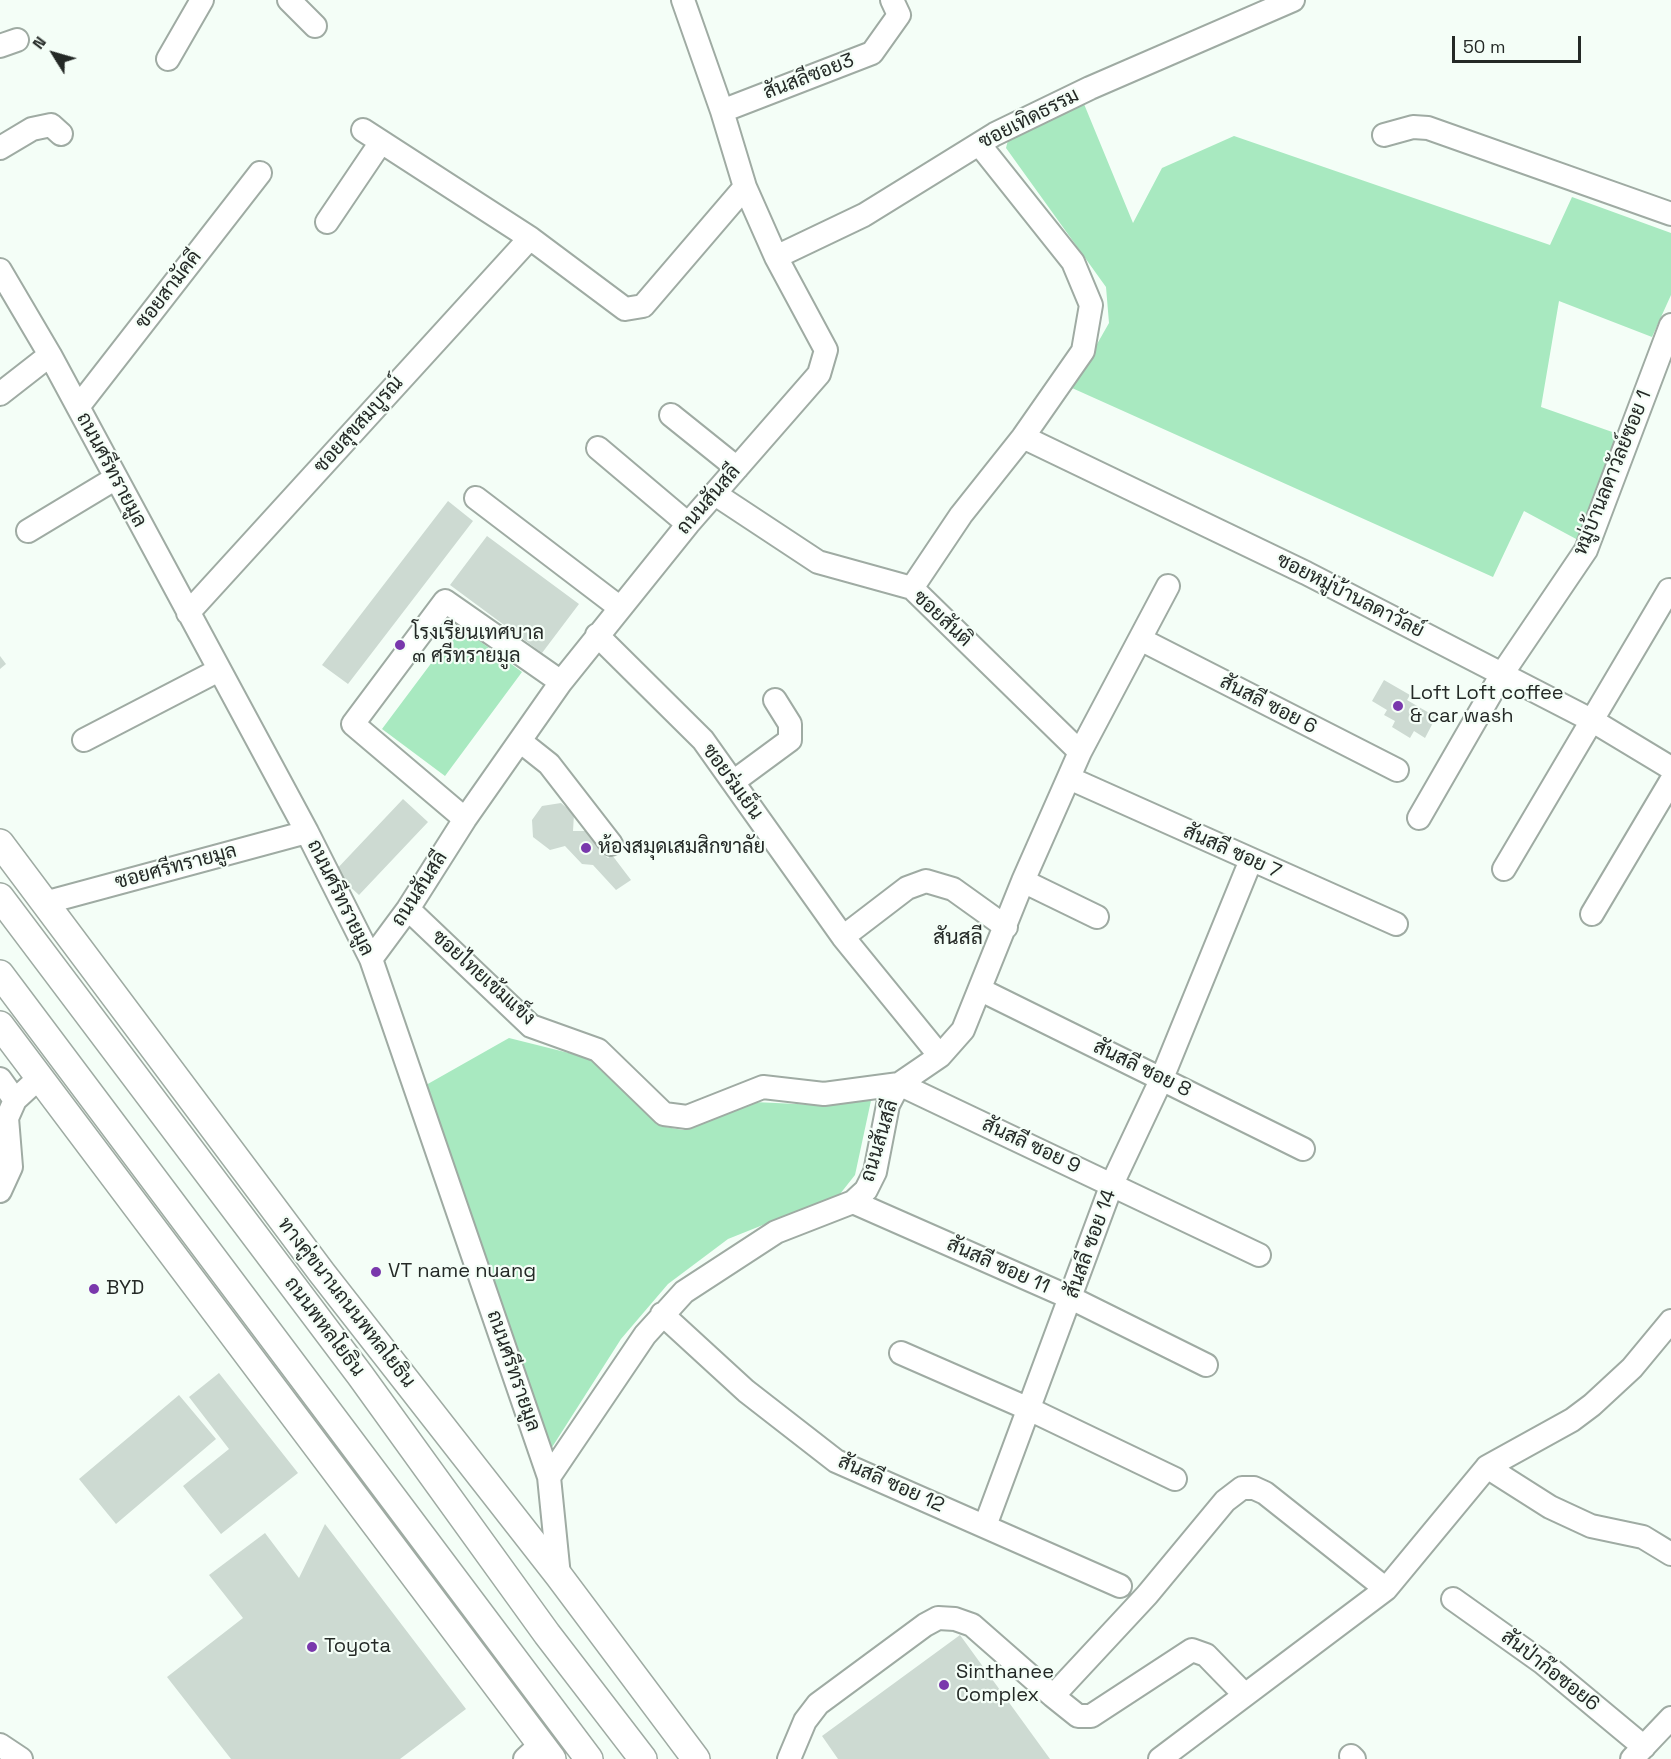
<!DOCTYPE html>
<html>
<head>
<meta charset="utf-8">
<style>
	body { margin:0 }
	#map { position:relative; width:1671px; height:1759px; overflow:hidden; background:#f4fef7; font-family:"Space Grotesk",sans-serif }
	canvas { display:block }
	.north { position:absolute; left:24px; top:24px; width:60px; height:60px; -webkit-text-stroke:4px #f4fef7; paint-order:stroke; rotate:307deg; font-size:16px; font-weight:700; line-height:24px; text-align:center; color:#242926 }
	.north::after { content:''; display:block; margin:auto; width:21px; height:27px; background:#242926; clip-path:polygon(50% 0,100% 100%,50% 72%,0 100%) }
	.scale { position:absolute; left:1452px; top:36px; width:129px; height:27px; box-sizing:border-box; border:3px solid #242926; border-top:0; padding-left:8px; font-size:18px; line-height:21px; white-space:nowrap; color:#242926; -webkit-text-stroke:4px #f4fef7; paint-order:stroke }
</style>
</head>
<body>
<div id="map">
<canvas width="1671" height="1759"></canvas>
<div class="north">N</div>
<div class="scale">50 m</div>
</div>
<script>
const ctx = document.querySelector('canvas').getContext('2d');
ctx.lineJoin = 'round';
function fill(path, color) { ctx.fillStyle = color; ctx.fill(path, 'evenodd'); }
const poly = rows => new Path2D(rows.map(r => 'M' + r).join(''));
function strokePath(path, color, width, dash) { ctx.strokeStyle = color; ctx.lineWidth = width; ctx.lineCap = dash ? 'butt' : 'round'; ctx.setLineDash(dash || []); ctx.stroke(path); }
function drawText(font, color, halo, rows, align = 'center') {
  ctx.font = font + ' "Space Grotesk",Sarabun,sans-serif'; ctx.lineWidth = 4.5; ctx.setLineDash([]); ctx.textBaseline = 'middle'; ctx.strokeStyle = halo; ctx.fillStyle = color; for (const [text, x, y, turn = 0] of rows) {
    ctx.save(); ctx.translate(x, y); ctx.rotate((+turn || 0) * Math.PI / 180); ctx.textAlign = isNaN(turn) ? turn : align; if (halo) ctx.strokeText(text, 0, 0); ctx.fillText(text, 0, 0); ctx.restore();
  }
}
fill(poly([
	[1084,104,1133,223,1162,168,1234,136,1550,245,1572,197,1671,233,1671,295,1652,337,1559,301,1541,407,1618,434,1578,540,1524,511,1493,577,1072,388,1109,323,1106,287,1006,148,1009,136],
	[459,626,522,672,445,776,382,729],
	[509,1038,589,1058,660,1126,683,1130,754,1102,819,1105,872,1096,855,1175,840,1194,728,1239,668,1284,621,1339,549,1452,426,1085]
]), '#a8e9c0');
fill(poly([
	[448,501,473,521,348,684,322,665],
	[487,536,579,604,542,653,450,585],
	[0,656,6,664,0,669],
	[1384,680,1410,695,1407,700,1436,717,1425,738,1414,731,1410,738,1392,727,1395,721,1384,715,1387,710,1372,701],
	[403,799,428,822,359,895,334,872],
	[561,803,574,814,573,831,593,831,605,843,603,854,608,858,612,855,631,880,616,890,593,865,582,864,565,846,550,850,533,837,532,820,542,806],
	[219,1373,298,1473,221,1534,183,1486,229,1449,189,1397],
	[179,1395,216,1439,116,1524,79,1479],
	[325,1524,466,1709,400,1759,231,1759,167,1677,243,1618,209,1575,265,1533,299,1578],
	[960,1635,1050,1759,838,1759,822,1736]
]), '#cddad2');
const minor = poly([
	[289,0,315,26],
	[0,46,17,40],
	[168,59,202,0],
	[722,111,872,53,899,15,892,0],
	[363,130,530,238],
	[1384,135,1413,127,1428,128,1671,214],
	[0,148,32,129,51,125,61,134],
	[327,222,381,142],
	[776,257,864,215,995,134,1090,88,1293,0],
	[0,270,50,355,307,832,371,959,549,1477,559,1576],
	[0,394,50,355],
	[78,407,260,173],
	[671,415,737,468],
	[1023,437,1306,573,1593,721,1671,768],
	[598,448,688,524],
	[715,494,818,562,912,588,1080,752],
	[476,498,619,607],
	[28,531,116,478],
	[912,588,961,515,1023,437,1083,351,1091,305,1073,262,979,144],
	[188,613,530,238,625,309,643,306,745,187],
	[597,635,703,740,843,937,940,1056],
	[1140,639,1397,770],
	[84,740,219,670],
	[520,741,549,764,611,844],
	[1069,778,1396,924],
	[733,782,790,740,790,724,775,700],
	[1419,818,1502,674,1586,550,1671,325],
	[465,819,353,724,445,601,561,682],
	[1504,869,1669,590],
	[1023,881,1097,917],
	[44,903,307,832],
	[408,909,531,1026,598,1050,664,1114,687,1117,763,1087,824,1094,899,1084,1259,1255],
	[1592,914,1671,781],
	[843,937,907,888,926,881,953,889,1006,927],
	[371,959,408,909,465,819,561,682,688,524,819,374,826,350,776,257,745,187,722,111,683,0],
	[981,990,1303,1149],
	[0,1079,15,1100],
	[0,1191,11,1167,7,1118,15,1100,40,1077],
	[853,1202,1071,1298,1206,1365],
	[662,1314,746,1391,836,1461,1120,1586],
	[901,1353,1029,1409,1175,1479],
	[1487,1467,1572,1420,1592,1405,1632,1368,1671,1321],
	[549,1477,645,1335,684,1292,776,1232,853,1202,866,1190,875,1172,888,1105,899,1084,940,1056,963,1030,1023,881,1080,752,1168,586],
	[985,1526,1112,1184,1162,1078,1251,860],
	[1453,1599,1543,1663,1644,1747],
	[1053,1696,1078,1716,1091,1716,1192,1650,1206,1655,1245,1695],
	[0,1745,21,1759],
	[1351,1756,1354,1759],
	[525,1759,541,1744],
	[789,1759,805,1721,818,1704,925,1625,938,1618,955,1619,972,1625,1053,1696,1147,1595,1225,1501,1242,1488,1254,1488,1265,1493,1386,1589],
	[1160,1759,1386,1589,1487,1467,1550,1507,1591,1526,1643,1537,1671,1554],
	[1632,1759,1671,1718]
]);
const major = poly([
	[0,843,322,1273,559,1576,696,1759],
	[0,897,360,1375,547,1634,643,1759],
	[0,974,589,1759],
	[0,1025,552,1759]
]);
strokePath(minor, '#9faba3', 26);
strokePath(major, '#9faba3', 30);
strokePath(minor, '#fff', 22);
strokePath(major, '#fff', 27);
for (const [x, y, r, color] of [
	[400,645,6,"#7938ac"],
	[1398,706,6,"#7938ac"],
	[586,848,6,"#7938ac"],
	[376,1272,6,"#7938ac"],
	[94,1289,6,"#7938ac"],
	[312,1647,6,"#7938ac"],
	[944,1685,6,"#7938ac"]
]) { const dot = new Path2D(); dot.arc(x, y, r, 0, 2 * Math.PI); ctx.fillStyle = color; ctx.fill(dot); strokePath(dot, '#f4fef7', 2); }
drawText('20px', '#242926', '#f4fef7', [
	["สันสลีซอย3",809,77,-21],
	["ซอยเทิดธรรม",1029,119,-27],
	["ซอยสามัคคี",169,290,-52],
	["ซอยสุขสมบูรณ์",359,425,-48],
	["ถนนศรีทรายมูล",111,470,62],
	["หมู่บ้านลดาวัลย์ซอย 1",1613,473,-68],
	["ถนนสันสลี",709,500,-49],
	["ซอยหมู่บ้านลดาวัลย์",1350,596,27],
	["ซอยสันติ",942,619,43],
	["สันสลี ซอย 6",1268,705,27],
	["ซอยร่มเย็น",732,782,54],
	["สันสลี ซอย 7",1232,852,24],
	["ซอยศรีทรายมูล",176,867,-15],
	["ถนนสันสลี",420,889,-57],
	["ถนนศรีทรายมูล",340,898,64],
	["ซอยไทยเข้มแข็ง",483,978,42],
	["สันสลี ซอย 8",1142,1069,26],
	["ถนนสันสลี",880,1141,-73],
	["สันสลี ซอย 9",1031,1146,25],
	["สันสลี ซอย 14",1091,1244,-70],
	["สันสลี ซอย 11",998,1266,24],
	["ทางคู่ขนานถนนพหลโยธิน",346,1303,52],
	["ถนนพหลโยธิน",324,1327,53],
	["ถนนศรีทรายมูล",513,1371,71],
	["สันสลี ซอย 12",891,1484,24],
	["สันป่าก๊อซอย6",1550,1671,38]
]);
drawText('20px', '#242926', '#f4fef7', [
	["โรงเรียนเทศบาล",412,634],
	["๓ ศรีทรายมูล",412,657],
	["Loft Loft coffee",1410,694],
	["& car wash",1410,717],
	["ห้องสมุดเสมสิกขาลัย",598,848],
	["VT name nuang",388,1272],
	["BYD",106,1289],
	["Toyota",324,1647],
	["Sinthanee",956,1673],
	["Complex",956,1696]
], 'left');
drawText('21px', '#242926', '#f4fef7', [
	["สันสลี",958,938]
]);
</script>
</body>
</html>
